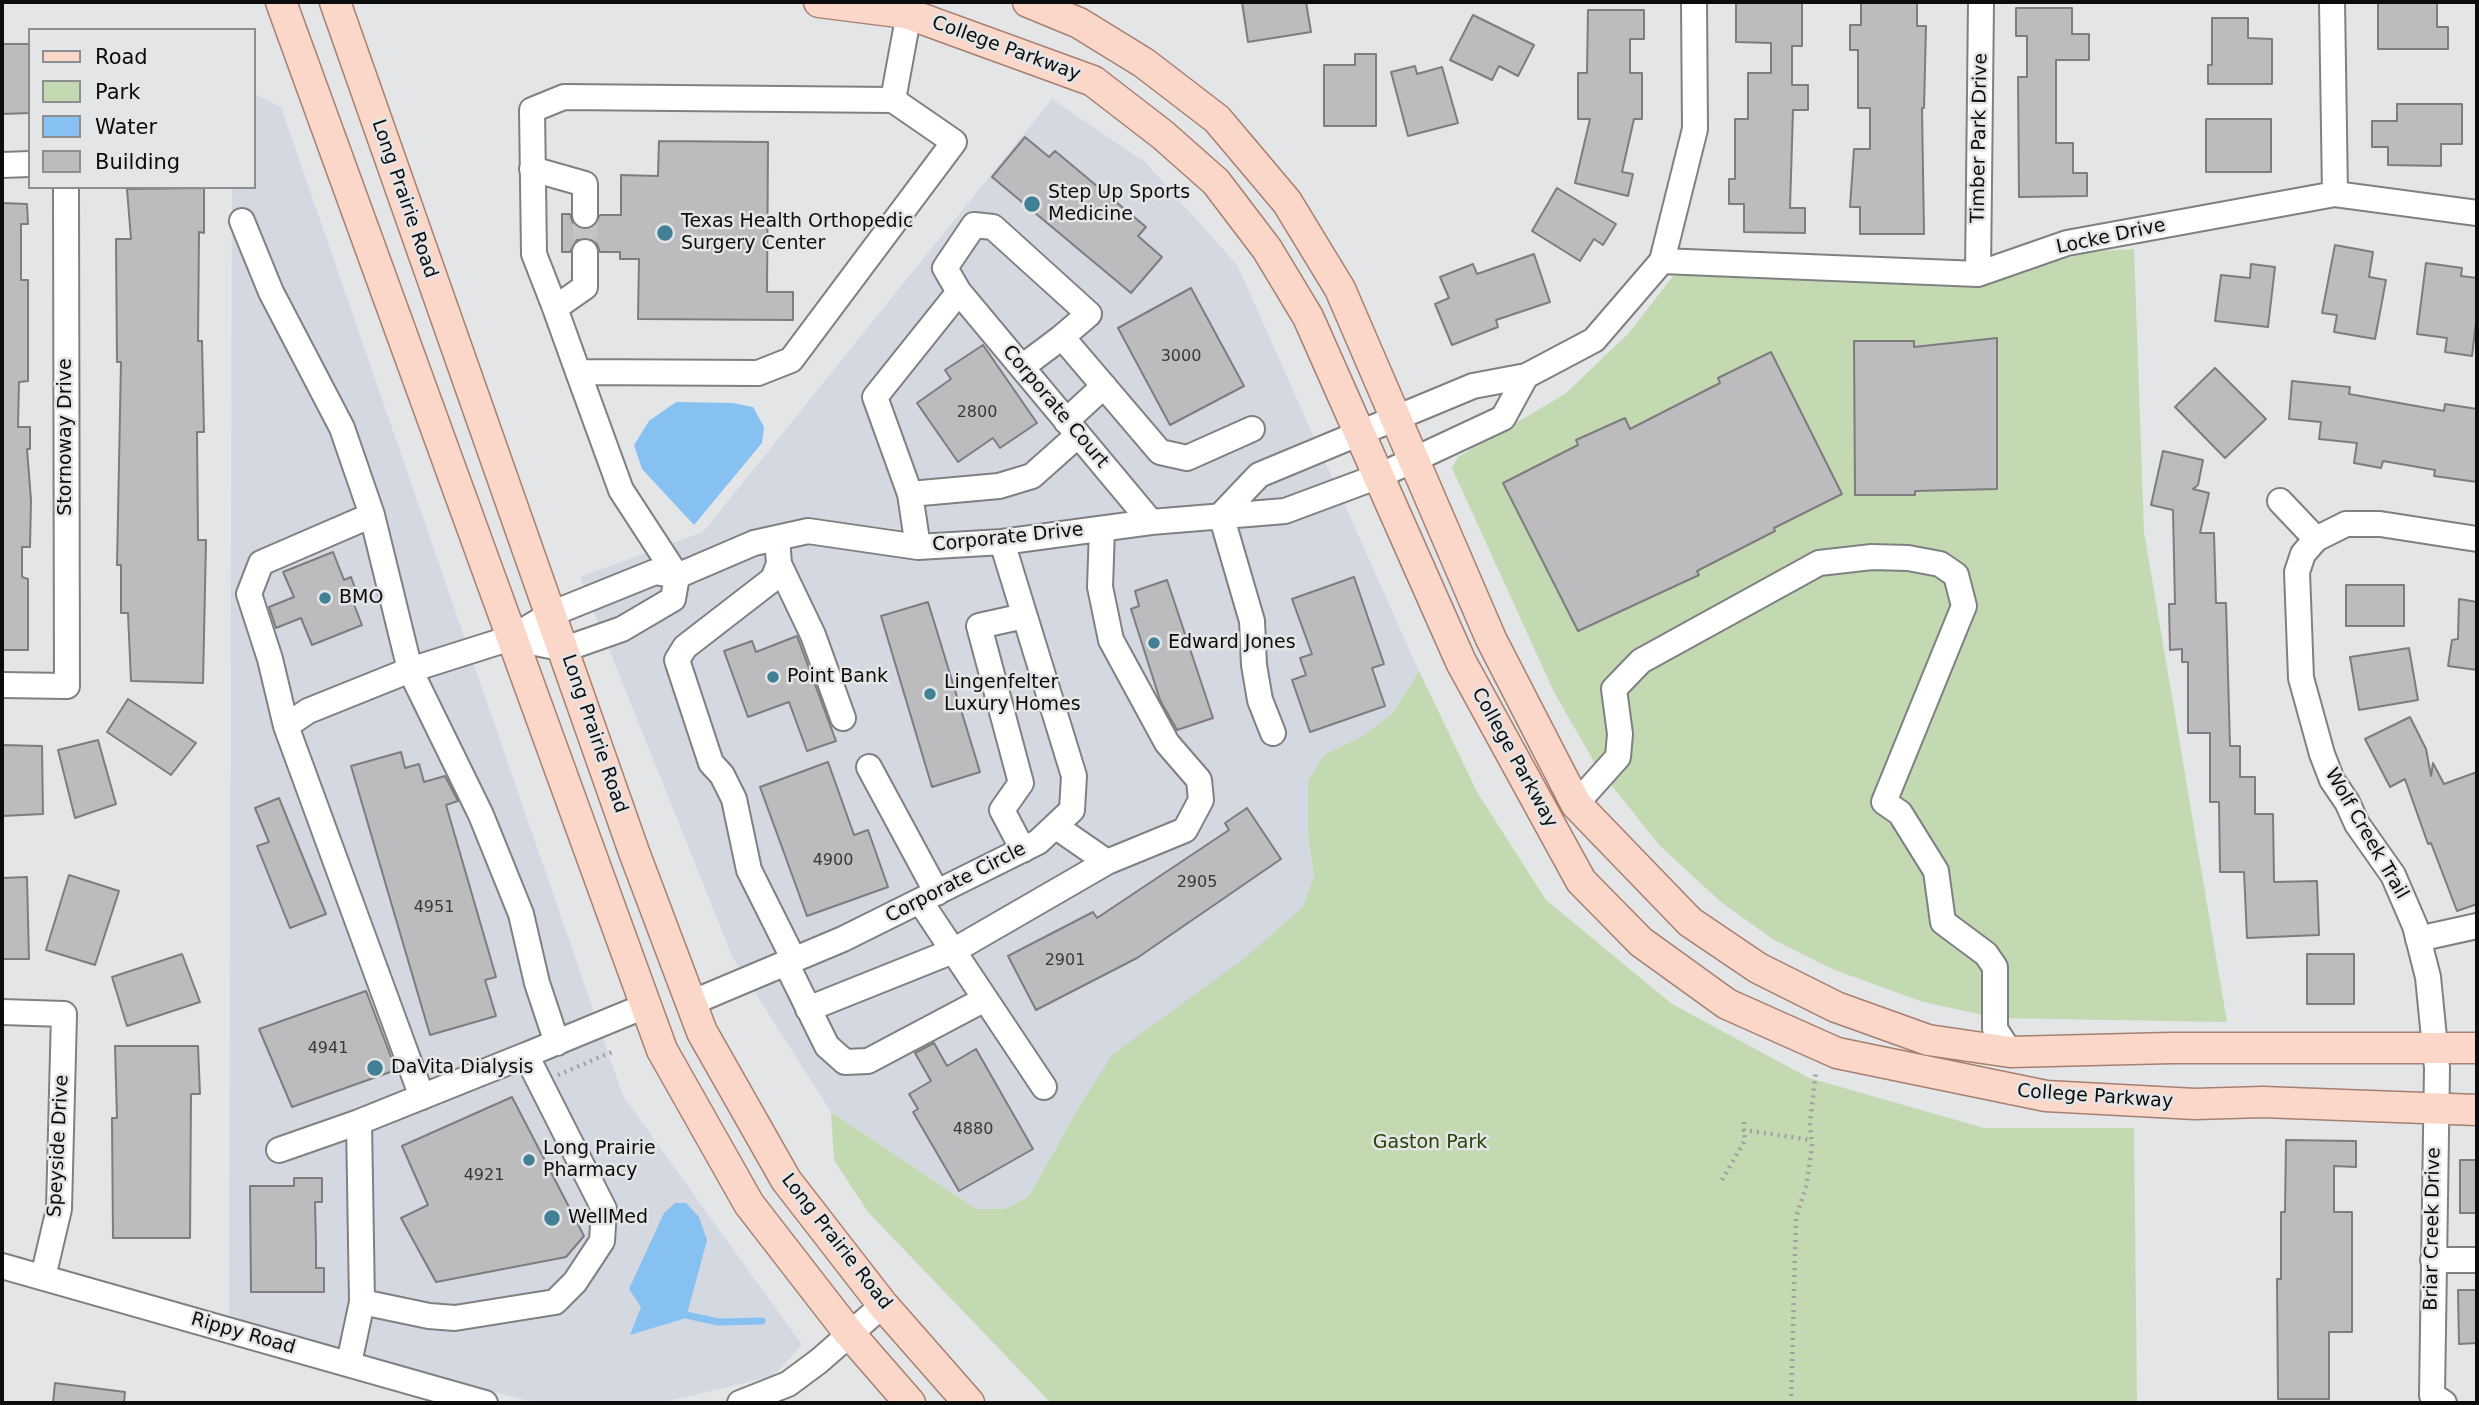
<!DOCTYPE html>
<html>
<head>
<meta charset="utf-8">
<style>
	body { margin:0 }
	#map { position:relative; width:2479px; height:1405px; overflow:hidden; background:#e4e5e7; font-family:"DejaVu Sans",sans-serif }
	canvas { display:block }
	.frame { position:absolute; inset:0; border:4px solid #0c0c0d; pointer-events:none }
	.legend { position:absolute; left:28px; top:28px; width:228px; height:161px; box-sizing:border-box; background:#e4e5e7; border:2px solid #8e8e90; margin:0; padding:9px 12px; list-style:none; font-size:21px; color:#0c0c0d }
	.legend li { display:flex; align-items:center; gap:14px; height:35px }
	.legend b { width:35px; border:2px solid #8e8e90 }
</style>
</head>
<body>
<div id="map">
<canvas width="2479" height="1405"></canvas>
<div class="frame"></div>
<ul class="legend">
<li><b style="height:9px;background:#fbd7ca"></b>Road</li>
<li><b style="height:19px;background:#c2d9b2"></b>Park</li>
<li><b style="height:19px;background:#86c1f2"></b>Water</li>
<li><b style="height:19px;background:#bcbbbd"></b>Building</li>
</ul>
</div>
<script>
const ctx = document.querySelector('canvas').getContext('2d');
ctx.lineJoin = 'round';
function fill(path, color) { ctx.fillStyle = color; ctx.fill(path, 'evenodd'); }
const poly = rows => new Path2D(rows.map(r => 'M' + r).join(''));
function strokePath(path, color, width, dash) { ctx.strokeStyle = color; ctx.lineWidth = width; ctx.lineCap = dash ? 'butt' : 'round'; ctx.setLineDash(dash || []); ctx.stroke(path); }
function drawText(font, color, halo, rows, align = 'center') {
  ctx.font = font + ' "DejaVu Sans",sans-serif'; ctx.lineWidth = 5; ctx.setLineDash([]); ctx.textBaseline = 'middle'; ctx.strokeStyle = halo; ctx.fillStyle = color; for (const [text, x, y, turn = 0] of rows) {
    ctx.save(); ctx.translate(x, y); ctx.rotate((+turn || 0) * Math.PI / 180); ctx.textAlign = isNaN(turn) ? turn : align; if (halo) ctx.strokeText(text, 0, 0); ctx.fillText(text, 0, 0); ctx.restore();
  }
}
fill(poly([
	[254,94,281,107,623,1096,802,1345,773,1376,661,1403,537,1403,318,1346,229,1315,232,187,254,187],
	[1052,99,1146,163,1237,265,1419,671,1393,713,1361,737,1324,755,1308,834,1314,876,1303,907,1082,1102,1029,1196,1005,1209,976,1209,831,1112,732,956,580,577,703,532]
]), '#d4d8e1');
fill(poly([
	[2134,249,2144,532,2227,1022,1996,1018,1920,1001,1832,969,1774,940,1721,902,1659,845,1597,767,1554,692,1452,468,1458,457,1565,394,1628,334,1674,275,1973,286,2088,252],
	[1419,671,1477,792,1546,900,1672,1004,1809,1078,1984,1128,2134,1128,2137,1403,1051,1403,868,1212,834,1160,831,1112,976,1209,1005,1209,1029,1196,1082,1102,1113,1054,1242,960,1303,907,1314,876,1308,834,1308,781,1324,755,1361,737,1393,713]
]), '#c2d9b2');
fill(poly([
	[676,402,732,403,753,407,764,427,762,443,694,525,642,469,634,445,649,421],
	[675,1203,686,1203,699,1217,707,1240,686,1318,630,1335,641,1307,629,1289,664,1213]
]), '#86c1f2');
strokePath(poly([
	[686,1315,718,1322,762,1321]
]), '#86c1f2', 7);
const building = poly([
	[1242,2,1306,2,1311,32,1248,42,1242,2],
	[1736,2,1802,2,1802,46,1792,46,1792,85,1808,85,1808,110,1793,110,1790,208,1805,208,1805,233,1744,232,1744,204,1729,204,1729,179,1735,179,1735,119,1748,119,1748,73,1771,73,1771,43,1736,42,1736,2],
	[1861,2,1917,2,1917,26,1926,26,1924,108,1922,108,1924,234,1860,234,1860,207,1850,207,1854,149,1870,149,1870,108,1858,108,1858,50,1850,50,1850,25,1861,25,1861,2],
	[2378,2,2437,2,2437,27,2448,27,2448,49,2378,49,2378,2],
	[2016,8,2072,8,2072,34,2089,34,2089,60,2056,60,2056,143,2073,143,2073,173,2087,173,2087,196,2019,197,2018,77,2027,77,2027,36,2016,36,2016,8],
	[1588,10,1644,10,1644,39,1630,39,1630,73,1642,73,1642,119,1634,119,1622,172,1633,174,1628,196,1575,183,1590,119,1578,119,1578,73,1587,73,1588,10],
	[1473,15,1534,45,1518,76,1499,66,1492,80,1450,60,1473,15],
	[2212,18,2248,18,2248,38,2272,39,2272,84,2208,84,2208,65,2212,65,2212,18],
	[2,44,30,44,30,113,2,114,2,44],
	[1355,54,1376,54,1376,126,1324,126,1324,65,1355,65,1355,54],
	[1415,66,1417,74,1442,67,1458,123,1408,136,1391,72,1415,66],
	[2397,104,2462,104,2462,144,2441,144,2441,166,2388,165,2388,147,2372,147,2372,121,2397,121,2397,104],
	[2206,119,2271,119,2271,172,2206,172,2206,119],
	[1025,137,1049,157,1055,151,1146,227,1138,236,1162,257,1131,293,992,177,1025,137],
	[659,141,768,142,767,292,793,292,793,320,638,319,639,259,620,259,620,252,600,252,597,244,586,237,577,240,570,252,562,252,562,214,570,214,573,223,584,230,593,227,600,215,621,215,621,175,658,176,659,141],
	[204,188,204,233,199,232,198,341,202,341,204,432,197,432,198,540,206,540,203,683,131,681,128,613,121,613,121,565,117,565,121,362,117,362,116,239,131,239,127,189,204,188],
	[1557,188,1616,224,1603,245,1594,239,1580,261,1532,231,1557,188],
	[2,203,27,204,28,224,21,224,21,280,28,280,28,381,19,382,18,427,30,427,30,449,27,449,31,500,30,547,22,547,22,577,28,579,28,650,2,650,2,203],
	[2335,245,2373,252,2369,277,2386,280,2375,339,2334,332,2337,315,2322,313,2335,245],
	[1534,254,1550,302,1496,320,1498,327,1452,345,1435,304,1449,298,1440,277,1473,264,1477,274,1534,254],
	[2426,263,2462,268,2461,276,2477,278,2477,314,2472,356,2445,352,2447,338,2417,334,2426,263],
	[2251,264,2275,267,2268,327,2215,321,2221,275,2250,278,2251,264],
	[1191,288,1244,386,1170,425,1118,328,1191,288],
	[1997,338,1997,489,1915,491,1915,495,1855,495,1854,341,1914,341,1914,347,1997,338],
	[983,345,1037,423,1000,448,993,438,958,462,917,403,951,379,945,370,983,345],
	[1771,352,1842,494,1774,528,1775,531,1697,571,1699,575,1578,631,1503,483,1578,445,1576,440,1625,418,1630,429,1720,383,1718,378,1771,352],
	[2215,368,2266,419,2225,458,2175,407,2215,368],
	[2292,381,2350,387,2349,394,2444,411,2445,404,2477,409,2477,482,2434,476,2435,470,2383,461,2381,468,2354,463,2357,443,2319,439,2321,422,2289,419,2292,381],
	[2163,451,2203,460,2198,485,2193,489,2209,493,2200,533,2214,533,2216,603,2226,603,2230,746,2240,746,2240,777,2255,777,2255,814,2273,814,2274,882,2317,881,2319,935,2247,938,2244,872,2220,872,2219,802,2210,802,2210,733,2188,733,2188,662,2182,662,2182,649,2170,650,2169,604,2175,604,2173,510,2151,505,2163,451],
	[333,552,344,580,351,577,359,599,353,602,362,625,312,645,301,618,276,628,269,607,294,597,283,572,333,552],
	[1354,577,1384,664,1372,668,1385,706,1310,732,1292,680,1306,675,1300,658,1312,654,1292,599,1354,577],
	[1167,580,1213,718,1177,730,1160,700,1131,609,1139,606,1135,591,1167,580],
	[2346,585,2404,585,2404,626,2346,626,2346,585],
	[2459,599,2477,602,2477,670,2448,666,2452,640,2458,639,2459,599],
	[928,602,980,772,932,787,881,616,928,602],
	[797,636,836,741,807,751,789,702,748,717,724,651,752,641,756,652,797,636],
	[2409,648,2418,700,2359,710,2350,657,2409,648],
	[128,699,196,743,171,775,107,732,128,699],
	[2410,717,2426,749,2431,776,2433,763,2444,784,2477,772,2477,904,2457,911,2431,843,2428,844,2405,779,2390,787,2365,739,2410,717],
	[98,740,116,804,75,818,58,750,98,740],
	[2,745,42,746,43,814,2,816,2,745],
	[401,752,405,768,419,764,424,782,445,776,458,801,446,805,496,977,485,980,496,1016,430,1035,351,766,401,752],
	[828,762,854,835,868,830,888,887,807,916,760,787,828,762],
	[279,798,326,914,290,928,257,846,269,842,255,808,279,798],
	[1247,808,1281,859,1137,958,1036,1010,1008,956,1093,912,1097,918,1229,830,1225,823,1247,808],
	[69,875,119,891,95,965,46,950,69,875],
	[27,877,29,959,2,959,2,878,27,877],
	[182,954,200,1002,127,1026,112,977,182,954],
	[2307,954,2354,954,2354,1004,2307,1004,2307,954],
	[366,991,396,1070,292,1107,259,1029,366,991],
	[934,1043,947,1066,976,1049,1033,1149,959,1191,913,1112,918,1109,909,1094,931,1081,915,1053,934,1043],
	[115,1046,198,1046,200,1094,191,1094,190,1238,113,1238,112,1118,117,1118,115,1046],
	[512,1097,584,1236,566,1257,436,1282,401,1218,428,1205,402,1146,512,1097],
	[2286,1140,2356,1141,2356,1167,2334,1166,2334,1212,2352,1212,2352,1332,2329,1332,2329,1399,2278,1399,2277,1279,2281,1279,2281,1212,2285,1212,2286,1140],
	[2460,1160,2477,1160,2477,1213,2460,1213,2460,1160],
	[294,1178,322,1178,322,1202,315,1202,316,1246,316,1268,324,1268,324,1292,251,1292,250,1186,294,1186,294,1178],
	[2458,1290,2477,1290,2477,1343,2459,1344,2458,1290],
	[55,1383,125,1392,124,1403,53,1403,55,1383]
]);
fill(building, '#bcbbbd');
strokePath(building, '#7d7c7e', 2);
strokePath(poly([
	[585,215,585,252]
]), '#c4c4c6', 24, [24, 12]);
const minor = poly([
	[2332,2,2335,194],
	[893,100,911,2],
	[2,165,30,164],
	[532,169,585,184,585,215],
	[242,221,271,292,342,428,372,515,410,670,481,815,521,914,537,983,557,1043],
	[1662,261,1978,274,2067,243,2335,194,2477,213],
	[1978,274,1981,2],
	[959,292,1151,522],
	[555,308,585,287,585,252],
	[1022,367,1062,337],
	[578,372,758,373,791,360,954,142,893,100,564,97,532,110,534,254,555,308,578,372,621,490,677,576],
	[1066,421,1104,386],
	[910,494,999,486,1032,476,1078,435],
	[2280,501,2316,539],
	[1221,515,1259,475,1473,386,1526,376,1594,340,1662,261,1695,129,1694,2],
	[1221,515,1252,621,1254,665,1260,700,1273,733],
	[777,538,779,564,773,579,685,647,677,660,711,763,722,775,734,799,749,870,794,960],
	[918,547,910,494,875,397,959,292,945,268,974,225,993,227,1089,314,1062,337,1160,452,1187,458,1252,429],
	[779,564,813,635,843,718],
	[511,638,565,649,622,629,673,599,677,576],
	[2,685,67,686,66,187],
	[286,726,270,659,249,594,261,563,372,515],
	[869,767,937,893],
	[1576,804,1618,757,1620,734,1614,689,1641,661,1819,563,1872,557,1908,558,1940,564,1956,575,1964,606,1884,802,1900,813,1936,871,1943,922,1986,954,1995,967,1995,1029,2010,1052],
	[1055,826,1107,862,1185,830,1201,800,1199,780,1167,743,1111,640,1100,587,1102,529],
	[1023,850,1002,810,1021,783,979,626,1024,616],
	[920,901,1044,1087],
	[2418,939,2477,926],
	[786,963,827,1046,845,1062,868,1061,985,999],
	[691,1003,843,939,1038,842,1072,810,1074,776,1002,542],
	[808,1009,953,951,1107,862],
	[2,1012,64,1014,59,1209,43,1277],
	[422,1097,286,726,308,711,410,670,511,638,551,614,655,572,677,576,754,543,808,531,918,547,1002,542,1151,522,1285,511,1379,476,1503,418,1526,376],
	[279,1150,359,1122],
	[2433,1260,2477,1260],
	[2,1266,485,1403],
	[362,1302,359,1122,526,1055],
	[349,1363,362,1302,429,1316,455,1318,555,1302,575,1282,602,1241,604,1209,526,1055,645,1006],
	[740,1403,788,1384,819,1361,883,1305],
	[2444,1403,2432,1395,2437,1068,2428,977,2415,926,2393,875,2357,824,2347,802,2332,780,2322,754,2301,678,2297,572,2303,554,2316,539,2346,524,2380,524,2477,539]
]);
const major = poly([
	[281,2,662,1050,749,1204,849,1333,910,1403],
	[335,2,634,852,702,1032,786,1180,883,1305,969,1403],
	[819,2,906,13,1093,81,1163,135,1216,182,1267,249,1308,317,1461,662,1581,881,1641,942,1727,1004,1837,1053,2046,1096,2195,1104,2263,1102,2477,1110],
	[1028,2,1079,23,1144,63,1217,119,1287,202,1340,289,1491,639,1576,804,1690,922,1758,968,1836,1007,1928,1040,2010,1052,2171,1048,2477,1048]
]);
strokePath(minor, '#7f8082', 28);
strokePath(major, '#a57f70', 33);
strokePath(poly([
	[558,1075,612,1052],
	[1744,1122,1744,1130,1811,1140],
	[1722,1180,1745,1140,1744,1130],
	[1791,1403,1796,1217,1806,1187,1812,1147,1810,1123,1816,1071]
]), '#9fa0a2', 4.5, [2, 5]);
strokePath(minor, '#fff', 24);
strokePath(major, '#fbd7ca', 30);
for (const [x, y, r, color] of [
	[1032,204,9,"#418095"],
	[665,233,9,"#418095"],
	[325,598,7,"#418095"],
	[1154,643,7,"#418095"],
	[773,677,7,"#418095"],
	[930,694,7,"#418095"],
	[375,1068,9,"#418095"],
	[529,1160,7,"#418095"],
	[552,1218,9,"#418095"]
]) { const dot = new Path2D(); dot.arc(x, y, r, 0, 2 * Math.PI); ctx.fillStyle = color; ctx.fill(dot); strokePath(dot, '#e4e5e7', 2.5); }
drawText('16px', '#383839', null, [
	["3000",1181,357],
	["2800",977,413],
	["4900",833,861],
	["2905",1197,883],
	["4951",434,908],
	["2901",1065,961],
	["4941",328,1049],
	["4880",973,1130],
	["4921",484,1176]
]);
drawText('19px', '#0c0c0d', '#e4e5e7', [
	["College Parkway",1006,49,20],
	["Timber Park Drive",1980,138,-89],
	["Long Prairie Road",404,199,71],
	["Locke Drive",2111,237,-12],
	["Corporate Court",1055,407,50],
	["Stornoway Drive",66,437,-90],
	["Corporate Drive",1008,538,-6],
	["Long Prairie Road",594,734,71],
	["College Parkway",1514,758,61],
	["Wolf Creek Trail",2366,834,60],
	["Corporate Circle",956,883,-27],
	["College Parkway",2095,1097,4],
	["Speyside Drive",59,1146,-87],
	["Briar Creek Drive",2433,1229,-89],
	["Long Prairie Road",836,1242,52],
	["Rippy Road",243,1334,16]
]);
drawText('19px', '#0c0c0d', '#e4e5e7', [
	["Step Up Sports",1048,193],
	["Medicine",1048,215],
	["Texas Health Orthopedic",681,222],
	["Surgery Center",681,244],
	["BMO",339,598],
	["Edward Jones",1168,643],
	["Point Bank",787,677],
	["Lingenfelter",944,683],
	["Luxury Homes",944,705],
	["DaVita Dialysis",391,1068],
	["Long Prairie",543,1149],
	["Pharmacy",543,1171],
	["WellMed",568,1218]
], 'left');
drawText('19px', '#264500', '#e4e5e7', [
	["Gaston Park",1430,1143]
]);
</script>
</body>
</html>
